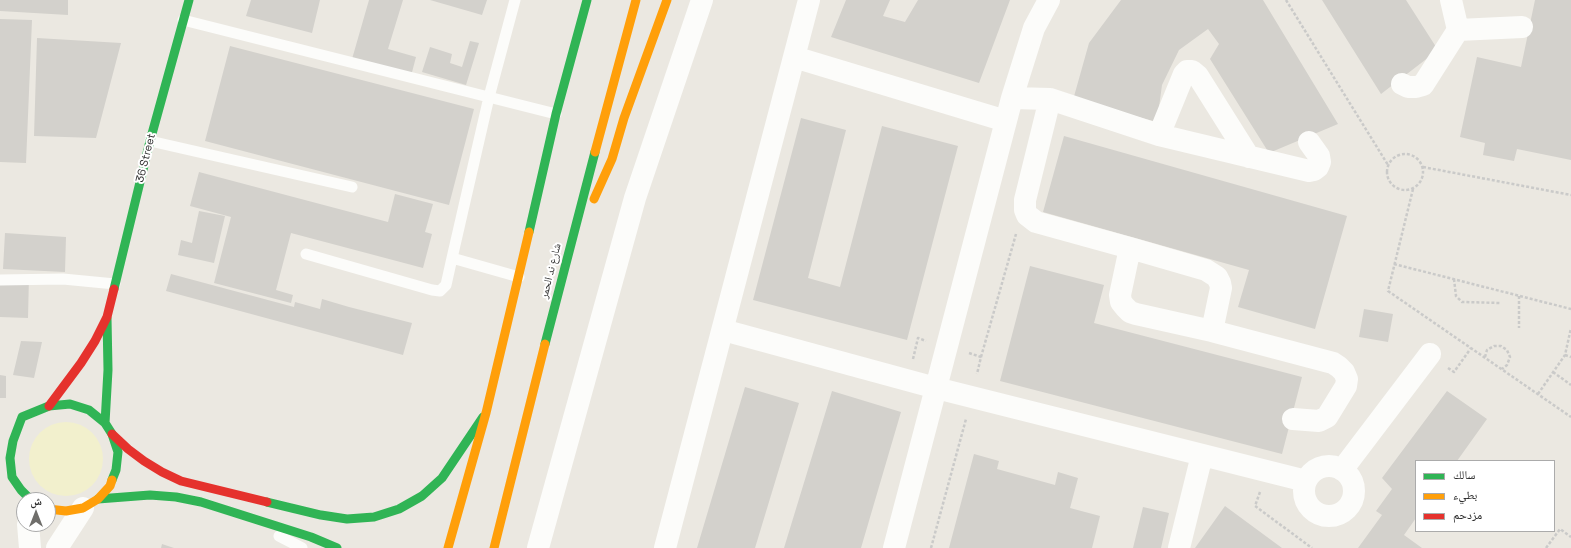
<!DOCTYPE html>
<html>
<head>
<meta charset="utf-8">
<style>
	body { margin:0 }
	#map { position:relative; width:1571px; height:548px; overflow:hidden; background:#ebe8e1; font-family:"Space Grotesk","Noto Naskh Arabic",sans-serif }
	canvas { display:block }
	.legend { position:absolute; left:1415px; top:460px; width:140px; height:72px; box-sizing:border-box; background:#fff; border:1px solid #ababab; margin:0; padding:5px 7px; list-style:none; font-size:12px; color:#2c2c2c }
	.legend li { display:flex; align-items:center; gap:8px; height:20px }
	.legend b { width:20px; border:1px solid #ababab }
	.north { position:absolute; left:16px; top:492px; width:40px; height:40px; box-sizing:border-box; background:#fff; border:1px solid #ababab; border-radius:50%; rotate:0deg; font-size:11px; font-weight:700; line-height:16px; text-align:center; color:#2c2c2c }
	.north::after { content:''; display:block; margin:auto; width:14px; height:18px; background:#6f6e6b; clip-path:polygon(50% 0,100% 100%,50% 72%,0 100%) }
</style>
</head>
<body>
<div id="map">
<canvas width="1571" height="548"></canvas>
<ul class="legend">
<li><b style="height:5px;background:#30b455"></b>سالك</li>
<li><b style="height:5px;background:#ff9f0a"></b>بطيء</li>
<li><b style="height:5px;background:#e5322d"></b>مزدحم</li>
</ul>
<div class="north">ش</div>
</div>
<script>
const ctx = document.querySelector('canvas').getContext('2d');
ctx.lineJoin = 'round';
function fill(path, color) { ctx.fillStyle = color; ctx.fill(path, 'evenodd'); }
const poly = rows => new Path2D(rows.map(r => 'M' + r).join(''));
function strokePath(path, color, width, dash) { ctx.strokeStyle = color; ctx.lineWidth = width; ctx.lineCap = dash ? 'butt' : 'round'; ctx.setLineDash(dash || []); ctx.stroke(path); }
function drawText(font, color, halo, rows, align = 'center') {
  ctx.font = font + ' "Space Grotesk","Noto Naskh Arabic",sans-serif'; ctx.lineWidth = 4; ctx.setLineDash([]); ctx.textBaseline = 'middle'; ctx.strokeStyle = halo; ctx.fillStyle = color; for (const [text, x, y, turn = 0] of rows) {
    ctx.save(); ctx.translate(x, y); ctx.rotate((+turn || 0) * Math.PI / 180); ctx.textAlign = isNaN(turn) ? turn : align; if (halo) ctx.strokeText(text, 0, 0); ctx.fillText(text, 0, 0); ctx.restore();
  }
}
fill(poly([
	'29 459a37 37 0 1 1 74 0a37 37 0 1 1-74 0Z'
]), '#f2f0cd');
fill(poly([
	[0,0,68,0,68,15,0,11],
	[251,0,320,0,312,33,246,16],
	[369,0,403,0,388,49,416,57,411,76,352,59],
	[430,0,487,0,482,15],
	[846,0,890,0,883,16,905,22,918,0,1010,0,979,83,831,37],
	[1121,0,1263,0,1338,124,1269,153,1210,59,1219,44,1208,29,1179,50,1162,85,1157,122,1073,100,1089,43],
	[1322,0,1406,0,1438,50,1381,94],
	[1535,0,1571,0,1571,160,1517,149,1514,161,1483,155,1485,143,1460,137,1477,57,1521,67],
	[0,19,32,20,26,163,0,162],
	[37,38,121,43,96,138,34,136],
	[470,41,479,43,466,85,422,72,430,47,452,54,450,63,462,67],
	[230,46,474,109,449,205,205,141],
	[801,118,846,130,808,278,840,287,882,126,958,146,907,340,753,300],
	[1064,136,1347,216,1315,329,1238,307,1249,270,1043,212],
	[199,172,388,222,395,194,433,204,425,232,432,234,423,268,291,233,276,290,293,295,291,303,214,283,231,217,190,206],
	[199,211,225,216,214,263,178,255,181,240,192,243],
	[5,233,66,237,65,272,3,269],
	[1030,266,1104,285,1094,323,1302,377,1282,454,1000,381],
	[171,274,294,307,295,302,320,309,322,299,349,307,412,323,403,355,166,291],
	[0,275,29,276,28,318,0,317],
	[1364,309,1393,314,1388,342,1359,337],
	[21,341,42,342,34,378,13,375],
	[0,375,6,376,6,398,0,398],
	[745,387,799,403,755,548,697,548],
	[832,391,901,412,861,548,784,548],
	[1447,391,1487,419,1457,461,1416,461,1416,518,1404,535,1422,548,1358,548,1382,515,1376,511,1392,489,1382,478],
	[974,454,999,461,997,469,1055,485,1058,472,1078,478,1070,508,1100,516,1092,548,949,548],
	[1225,506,1282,548,1195,548],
	[1143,507,1169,513,1161,548,1133,548],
	[162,544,174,548,161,548]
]), '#d3d1cc');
strokePath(poly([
	[1286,0,1388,165],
	'1387 172a18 18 0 1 1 36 0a18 18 0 1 1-36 0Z',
	[1423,167,1571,195],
	[1413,189,1388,291,1571,417],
	[1394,264,1571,309],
	[1454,279,1456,296,1462,302,1501,303],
	[1519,296,1519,328],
	[969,353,981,357,977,374],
	[1565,355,1571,357],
	[981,357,1016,234],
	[1485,357,1487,350,1494,346,1501,346,1507,350,1510,357,1507,365,1502,369],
	[913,359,918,338,926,341],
	[1448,368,1454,372,1471,348],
	[1553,372,1571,385],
	[1538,394,1565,355,1571,328],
	[1260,492,1255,506,1312,548],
	[931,548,966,419],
	[1546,548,1560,529,1571,537]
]), '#cacac9', 2.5, [3, 2]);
strokePath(poly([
	[183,20,556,114],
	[150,141,352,187],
	[306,254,432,290,440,291,446,285,452,258,519,277],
	[452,258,489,97,515,0],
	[0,280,63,279,115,284],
	[279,536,302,548]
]), '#fcfcfa', 11);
strokePath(poly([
	[1458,30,1522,27],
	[794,57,1006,121],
	[1402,84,1408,87,1416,87,1423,85,1458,30,1451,0],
	[1012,98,1050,99,1159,135,1309,171,1314,170,1318,167,1320,162,1319,156,1309,142],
	[1050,99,1025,200,1025,210,1027,215,1036,222,1130,248],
	[1159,135,1184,74,1187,71,1192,71,1198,76,1249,157],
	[1130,248,1206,270,1217,277,1220,283,1221,288,1212,331,1136,314,1130,312,1125,307,1121,302,1120,295,1130,248],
	[723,330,936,388,1306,481],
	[1212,331,1333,363,1339,367,1344,372,1347,379,1346,386,1327,417,1319,421,1293,419],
	'1304 491a25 25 0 1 1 50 0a25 25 0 1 1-50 0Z',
	[1342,470,1430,354],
	[28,524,30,548],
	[57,548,83,508],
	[538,548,635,198,702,0],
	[665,548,809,0],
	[894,548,1012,98,1034,28,1049,0],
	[1179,548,1202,455]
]), '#fcfcfa', 22);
strokePath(poly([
	[529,232,556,114,587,0],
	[114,289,150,141,189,0],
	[545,344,595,152],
	[105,423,108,370,107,318],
	[98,499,150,495,176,497,201,502,311,537,337,548],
	[31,500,21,490,12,477,10,458,13,441,22,417,49,406,70,404,89,410,105,423,112,434,118,452,116,470,112,480],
	[267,502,321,515,347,519,374,517,399,509,422,496,442,478,483,417]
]), '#30b455', 9);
strokePath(poly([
	[595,152,636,0],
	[594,199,612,159,624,118,667,0],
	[48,509,66,511,83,508,98,499,110,486,112,480],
	[448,548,486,413,529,232],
	[494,548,545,344]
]), '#ff9f0a', 9);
strokePath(poly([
	[49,406,81,363,95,341,107,317,114,289],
	[112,434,128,449,144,461,162,472,181,481,267,502]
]), '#e5322d', 9);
drawText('11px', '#2c2c2c', '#fff', [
	["36 Street",146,158,-76],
	["شارع ند الحمر",551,271,-76]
]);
</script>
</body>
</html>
